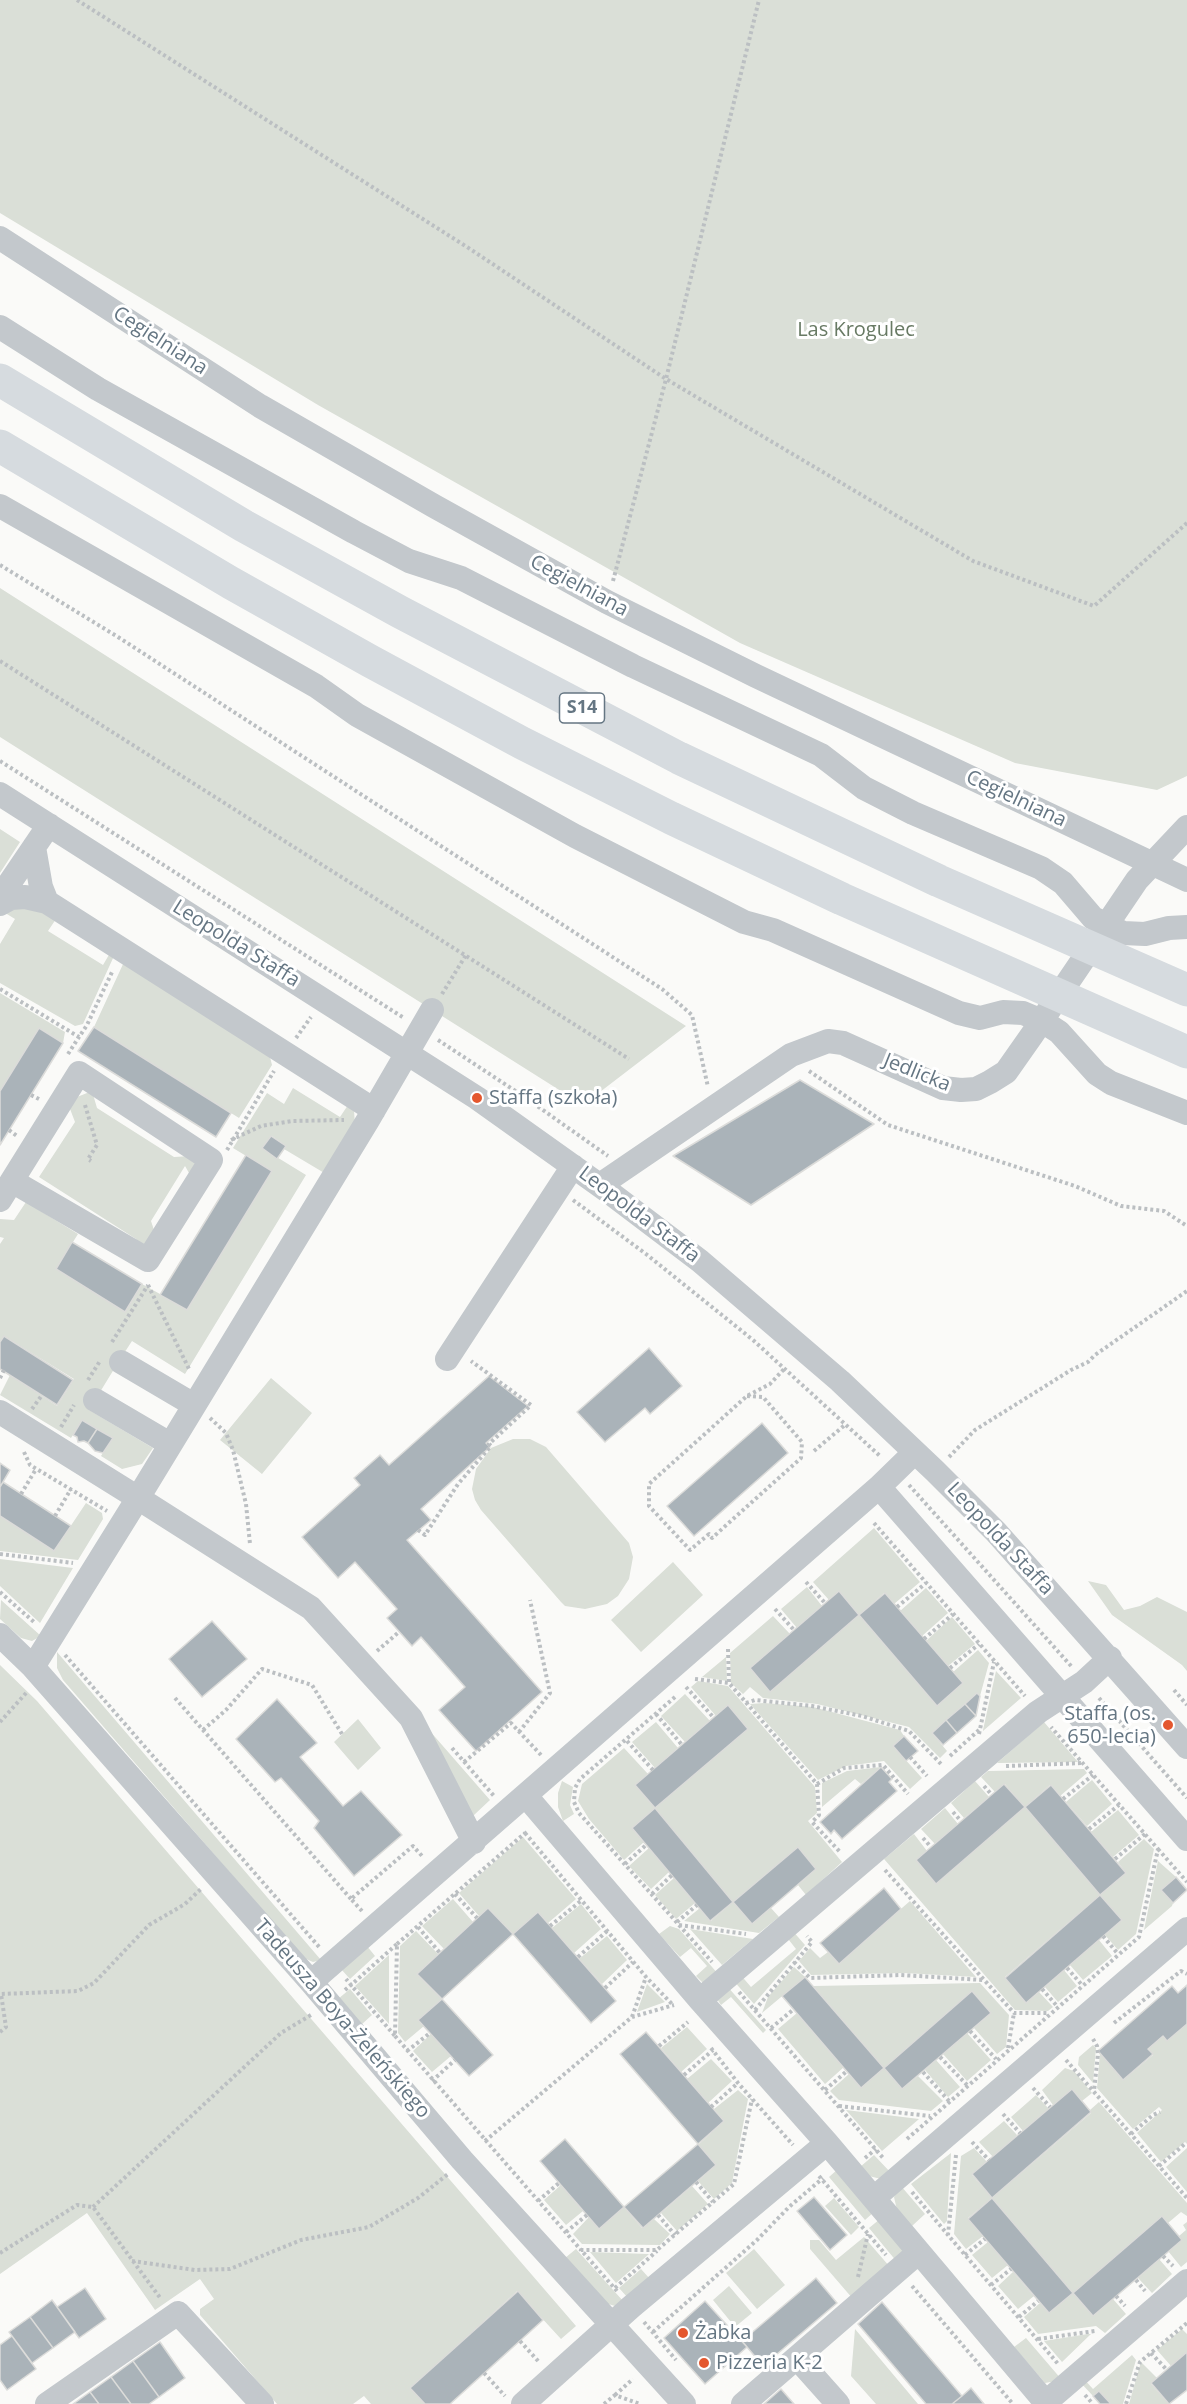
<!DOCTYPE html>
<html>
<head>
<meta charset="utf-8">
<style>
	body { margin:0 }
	canvas { display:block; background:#fafaf8 }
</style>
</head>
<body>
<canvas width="1187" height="2404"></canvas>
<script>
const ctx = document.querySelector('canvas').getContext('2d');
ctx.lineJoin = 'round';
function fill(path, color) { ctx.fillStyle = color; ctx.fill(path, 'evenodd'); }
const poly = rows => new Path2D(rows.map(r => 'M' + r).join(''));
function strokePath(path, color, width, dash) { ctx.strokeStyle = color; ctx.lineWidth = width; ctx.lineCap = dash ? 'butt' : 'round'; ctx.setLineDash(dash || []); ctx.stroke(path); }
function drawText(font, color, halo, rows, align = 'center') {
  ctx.font = font + ' "Open Sans",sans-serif'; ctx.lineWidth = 6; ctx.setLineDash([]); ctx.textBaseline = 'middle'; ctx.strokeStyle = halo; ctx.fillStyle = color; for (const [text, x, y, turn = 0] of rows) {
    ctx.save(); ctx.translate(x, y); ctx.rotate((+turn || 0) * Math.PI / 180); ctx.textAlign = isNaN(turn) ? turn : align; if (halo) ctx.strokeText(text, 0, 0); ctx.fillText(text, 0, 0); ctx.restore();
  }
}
fill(poly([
	[0,0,1187,0,1187,776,1157,790,1015,763,740,643,318,405,0,213],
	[0,588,686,1026,583,1105,0,737],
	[0,829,20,842,0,873],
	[23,903,56,919,48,931,103,965,110,953,114,956,83,1024,75,1026,0,983,0,944,15,919,2,911],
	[124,962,270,1057,272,1065,239,1118,94,1027],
	[0,993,65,1032,63,1043,39,1029,0,1091],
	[293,1088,340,1117,348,1105,354,1110,355,1126,326,1174,284,1149,286,1146,272,1136,262,1148,306,1175,185,1374,132,1341,119,1361,89,1410,153,1448,142,1464,122,1469,101,1456,112,1438,82,1420,71,1438,0,1395,10,1375,57,1406,74,1379,4,1336,0,1342,0,1244,4,1238,0,1237,0,1219,14,1220,26,1202,78,1234,56,1269,125,1312,142,1284,187,1309,271,1171,233,1148,267,1093,284,1104],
	[92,1091,97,1108,174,1157,191,1156,197,1165,193,1180,185,1166,151,1221,157,1239,144,1249,136,1239,39,1177,75,1122,67,1101],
	[271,1378,312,1413,262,1474,220,1440],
	[513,1439,530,1439,546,1447,629,1543,633,1557,629,1579,618,1596,607,1604,585,1609,565,1606,561,1602,481,1510,475,1500,472,1489,476,1469,491,1448],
	[86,1503,102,1513,103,1519,78,1560,0,1551,0,1516,54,1551],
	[874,1528,920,1582,894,1604,884,1593,859,1615,937,1705,962,1684,953,1672,978,1650,989,1663,980,1696,977,1693,932,1733,947,1751,940,1758,909,1727,817,1704,763,1698,750,1687,743,1694,731,1683,730,1653,773,1616,790,1634,750,1668,770,1691,859,1615,829,1600,813,1582],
	[0,1559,73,1568,40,1623,0,1586],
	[673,1562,703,1595,641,1652,611,1620],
	[1088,1581,1106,1585,1124,1610,1140,1606,1157,1597,1187,1612,1187,1671,1182,1665,1112,1615],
	[807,1587,822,1606,797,1628,781,1609],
	[926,1588,948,1613,922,1636,900,1611],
	[1,1600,41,1636,32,1641,21,1638,0,1619],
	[952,1617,975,1644,948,1666,926,1641],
	[57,1652,321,1960,313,1962,304,1958,63,1680,57,1668],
	[726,1657,727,1681,702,1677],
	[0,1665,37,1701,576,2326,561,2339,517,2291,411,2388,425,2404,371,2404,364,2396,353,2404,277,2404,200,2315,200,2309,214,2299,200,2279,155,2310,87,2213,0,2274],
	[996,1671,1021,1698,983,1731,983,1730],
	[698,1681,728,1686,815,1787,817,1813,808,1821,842,1862,806,1895,798,1885,816,1869,798,1847,734,1901,771,1908,779,1917,759,1933,684,1921,700,1908,711,1921,733,1902,655,1809,632,1828,644,1842,624,1860,589,1819,578,1801,582,1784,624,1748,648,1774,635,1785,655,1808,748,1729,716,1716,691,1687],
	[685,1694,710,1721,685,1742,661,1716],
	[764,1703,813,1707,900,1730,904,1736,893,1746,922,1778,910,1789,884,1761,846,1766,818,1780,750,1704],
	[358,1719,381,1748,358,1770,334,1742],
	[422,1722,490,1800,474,1815,468,1814],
	[656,1722,678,1748,655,1768,632,1742],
	[1044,1722,1078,1762,997,1763],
	[881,1767,861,1784,855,1779,822,1807,822,1783,847,1771],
	[1084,1769,1087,1773,1060,1796,1050,1785,1025,1807,1100,1895,1126,1873,1118,1862,1144,1839,1154,1849,1136,1934,1118,1950,1105,1935,1122,1920,1100,1895,1005,1977,1026,2003,1039,1992,1053,2007,1048,2011,1015,2010,884,1859,914,1834,927,1851,916,1860,936,1883,1024,1807,1005,1784,995,1792,981,1777,988,1771],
	[1092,1780,1112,1804,1087,1826,1066,1802],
	[562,1781,573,1787,570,1805,574,1814,563,1821,558,1807,558,1793],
	[975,1781,989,1797,964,1818,951,1803],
	[945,1808,958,1824,935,1844,921,1829],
	[1118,1810,1139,1835,1113,1857,1091,1832],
	[523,1837,576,1899,548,1923,538,1912,513,1934,488,1908,479,1916,459,1893],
	[649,1848,669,1872,651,1889,629,1866],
	[1158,1861,1176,1877,1161,1890,1173,1903,1172,1906,1144,1930],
	[674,1878,695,1903,676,1919,655,1895],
	[453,1899,473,1922,444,1949,422,1926],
	[910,1901,976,1977,904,1973,811,1975,799,1961,810,1948,820,1958,828,1952,839,1963],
	[581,1904,601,1929,574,1953,552,1928],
	[670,1926,679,1929,719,1975,703,1983,696,1976,707,1966,691,1948,680,1957,659,1934],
	[690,1929,753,1939,722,1965],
	[791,1929,805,1945,754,2004,732,1979,739,1973,751,1987,796,1949,785,1935],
	[416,1931,438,1954,417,1974,442,1999,418,2020,424,2026,405,2042,398,2033,400,1946],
	[607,1936,627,1960,602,1984,579,1959],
	[1099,1940,1112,1956,1083,1980,1070,1965],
	[367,1946,375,1956,350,1979,341,1969],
	[389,1955,389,2024,355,1986],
	[794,1967,805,1977,762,2013,768,1997],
	[1064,1970,1077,1986,1058,2002,1045,1987],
	[980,1983,1009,2015,1006,2047,997,2054,974,2028,972,1992,884,2068,902,2089,918,2076,943,2101,931,2111,839,2100,830,2091,849,2074,884,2068,813,1986],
	[647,1984,665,2002,637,2012],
	[726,1985,766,2030,763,2033,731,1997,721,2005,717,1999],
	[350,1989,372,2015,361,2025,338,1999],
	[797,2013,844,2067,825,2084,778,2029],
	[1187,2024,1187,2144,1185,2142,1161,2162,1137,2133,1162,2110,1159,2107,1133,2129,1097,2088,1100,2053,1123,2080,1153,2055,1148,2049,1163,2036,1167,2041],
	[687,2027,707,2049,681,2072,661,2048],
	[967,2033,991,2060,967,2081,943,2054],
	[431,2034,451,2056,432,2072,413,2051],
	[1093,2045,1096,2048,1093,2083,1078,2065,1079,2057],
	[711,2059,732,2081,708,2103,687,2079],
	[936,2060,960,2087,948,2097,925,2070],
	[1065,2068,1074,2071,1092,2093,1082,2101,1072,2089,1053,2105,1042,2090],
	[738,2090,748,2099,732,2183,714,2199,698,2181,716,2165,698,2145,724,2121,714,2109],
	[1036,2095,1049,2109,1023,2131,1011,2117],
	[1099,2102,1187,2203,1187,2216,1181,2212,1168,2223,1162,2216,1073,2293,1093,2316,1113,2299,1126,2314,1105,2333,1096,2326,1038,2334,1024,2317,1040,2303,1049,2313,1073,2293,992,2198,968,2218,983,2236,966,2249,954,2234,961,2156,974,2148,987,2162,972,2175,992,2198,1091,2113,1090,2110],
	[846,2110,919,2119,882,2151],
	[1004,2121,1017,2135,993,2157,979,2142],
	[1187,2148,1187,2192,1166,2167],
	[951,2153,947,2221,944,2224,911,2184],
	[874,2155,892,2174,881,2179,869,2176,860,2167],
	[838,2169,874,2212,865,2220,829,2177],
	[561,2185,583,2211,566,2225,544,2200],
	[692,2186,708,2204,677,2231,661,2213],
	[901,2186,925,2214,912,2226,897,2210,894,2197],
	[834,2198,859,2227,851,2235,825,2206],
	[624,2207,642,2228,654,2219,670,2234,660,2245,582,2244,573,2234,589,2217,599,2229],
	[880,2219,904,2252,897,2262,869,2228],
	[1187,2222,1187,2262,1181,2267,1168,2251,1182,2240,1179,2236,1186,2230,1183,2225],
	[864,2237,890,2267,853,2299,810,2249,810,2240,819,2240,836,2260],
	[988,2242,1008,2265,992,2278,972,2255],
	[576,2249,624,2302,615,2306,605,2303,565,2258],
	[754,2249,785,2285,757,2309,726,2273],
	[590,2252,649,2254,616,2283],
	[1159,2259,1172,2274,1152,2293,1138,2278],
	[641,2269,650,2279,628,2298,619,2288],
	[1013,2272,1034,2296,1018,2309,998,2286],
	[729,2286,752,2313,735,2327,713,2300],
	[855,2329,918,2404,876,2404,851,2376],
	[1182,2329,1187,2334,1187,2352,1171,2366,1157,2350],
	[1088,2334,1091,2334,1062,2362,1044,2341],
	[1026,2338,1062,2380,1045,2383,1014,2347],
	[1132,2355,1136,2360,1123,2404,1111,2404,1099,2391,1093,2396,1080,2382,1083,2378,1093,2389],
	[1141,2362,1157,2378,1151,2384,1169,2404,1129,2404]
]), '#dadfd7');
const building = poly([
	[94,1027,231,1113,216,1137,78,1051,94,1027],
	[39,1028,63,1043,0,1145,0,1091,39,1028],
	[800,1080,874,1124,751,1205,673,1156,800,1080],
	[271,1136,286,1146,277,1159,262,1148,271,1136],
	[246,1155,272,1171,187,1310,160,1295,246,1155],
	[72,1242,142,1284,125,1312,56,1269,72,1242],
	[4,1336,73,1380,57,1405,0,1369,0,1342,4,1336],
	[649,1348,682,1386,650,1414,645,1408,605,1442,577,1412,649,1348],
	[489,1376,528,1406,486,1443,490,1447,421,1509,431,1520,407,1540,542,1692,476,1751,439,1710,465,1687,421,1637,412,1646,387,1618,397,1609,355,1562,338,1578,302,1537,360,1485,354,1478,380,1455,389,1465,489,1376],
	[82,1420,97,1429,88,1443,84,1441,78,1442,77,1437,73,1435,82,1420],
	[762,1423,788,1453,694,1536,667,1506,762,1423],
	[97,1429,113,1438,103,1453,95,1451,88,1443,97,1429],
	[0,1463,10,1470,0,1487,0,1463],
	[3,1482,71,1526,54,1551,0,1516,0,1487,3,1482],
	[839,1591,859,1615,770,1692,750,1668,839,1591],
	[885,1593,963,1683,937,1706,859,1615,885,1593],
	[212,1621,247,1659,202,1697,169,1659,212,1621],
	[977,1693,980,1696,976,1716,965,1704,977,1693],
	[277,1699,317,1743,300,1757,343,1806,361,1791,402,1835,354,1876,314,1828,319,1821,281,1778,275,1782,236,1739,277,1699],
	[965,1704,976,1716,957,1733,946,1720,965,1704],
	[728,1705,748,1729,655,1808,635,1785,728,1705],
	[946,1720,957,1733,943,1745,932,1733,946,1720],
	[904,1736,918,1751,906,1761,893,1746,904,1736],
	[881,1767,892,1779,889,1782,897,1791,842,1839,834,1830,831,1834,820,1822,881,1767],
	[1004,1784,1025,1807,936,1884,916,1860,1004,1784],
	[1051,1785,1126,1873,1100,1895,1025,1807,1051,1785],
	[655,1808,733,1902,710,1921,632,1828,655,1808],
	[798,1847,816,1869,752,1924,733,1902,798,1847],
	[1176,1877,1187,1890,1173,1903,1161,1890,1176,1877],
	[884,1888,901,1909,839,1964,820,1943,884,1888],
	[1100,1895,1122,1920,1026,2003,1005,1978,1100,1895],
	[488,1908,513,1934,442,1999,417,1974,488,1908],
	[538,1912,616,2001,591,2023,513,1934,538,1912],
	[805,1977,884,2068,861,2088,782,1996,805,1977],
	[1187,1985,1187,2024,1167,2041,1163,2036,1148,2049,1153,2054,1123,2080,1098,2051,1172,1986,1178,1993,1187,1985],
	[972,1991,991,2013,902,2089,884,2068,972,1991],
	[442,1999,493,2055,469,2076,418,2020,442,1999],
	[646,2032,724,2121,698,2144,620,2054,646,2032],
	[1072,2089,1091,2112,992,2198,972,2174,1072,2089],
	[565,2139,624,2207,599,2229,540,2161,565,2139],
	[698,2144,716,2165,643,2228,624,2207,698,2144],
	[814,2197,847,2235,830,2250,797,2211,814,2197],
	[992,2198,1073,2293,1049,2313,968,2219,992,2198],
	[1162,2216,1182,2240,1093,2316,1073,2293,1162,2216],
	[816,2278,837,2303,763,2366,742,2341,816,2278],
	[85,2288,106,2319,79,2338,57,2307,85,2288],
	[518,2291,543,2320,450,2404,425,2404,410,2388,518,2291],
	[52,2300,75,2332,53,2348,30,2317,52,2300],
	[705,2301,747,2347,705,2384,664,2338,705,2301],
	[882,2302,962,2396,952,2404,926,2404,858,2324,882,2302],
	[30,2317,53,2348,32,2363,9,2332,30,2317],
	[12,2336,36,2369,7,2390,0,2380,0,2345,12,2336],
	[160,2342,185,2378,159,2397,133,2361,160,2342],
	[1187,2352,1187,2390,1169,2404,1151,2383,1187,2352],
	[133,2361,159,2397,149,2404,131,2404,111,2377,133,2361],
	[111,2377,131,2404,99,2404,90,2392,111,2377],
	[971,2388,984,2404,952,2404,962,2396,971,2388],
	[781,2389,794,2404,764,2404,781,2389],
	[1099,2391,1111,2404,1100,2404,1093,2396,1099,2391],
	[90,2392,99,2404,73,2404,90,2392]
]);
fill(building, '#aab3b9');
strokePath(building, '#dcdcda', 1.5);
strokePath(poly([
	[77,0,467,247,666,379,973,561,1094,606,1187,523],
	[0,565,118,637,662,989,692,1015,708,1087],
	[613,581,666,379,759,0],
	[0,661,629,1059],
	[0,761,404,1018],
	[0,989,79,1037,87,1025,113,970],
	[442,994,466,955],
	[296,1038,311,1017],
	[438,1040,523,1096,608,1156],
	[68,1054,79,1037],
	[809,1071,888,1125,1075,1186,1121,1206,1164,1211,1187,1226],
	[31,1095,39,1099],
	[85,1105,97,1145,88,1159,91,1161],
	[9,1130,17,1136],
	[231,1140,261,1126,292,1121,344,1120],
	[227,1150,274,1071],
	[573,1200,646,1254,753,1340,880,1456],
	[148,1285,190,1371],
	[112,1342,148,1285],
	[0,1378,4,1370],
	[88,1380,100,1361],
	[747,1396,763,1397,802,1442,801,1458,712,1538,709,1534,690,1550,649,1506,649,1484,747,1396,770,1384,785,1368],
	[32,1409,42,1395],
	[210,1418,226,1433,233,1450,246,1504,250,1544],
	[61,1427,74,1405],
	[814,1451,846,1424],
	[24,1452,30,1465,107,1511],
	[949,1457,975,1430,1071,1370,1088,1362,1095,1355,1187,1291],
	[909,1485,1072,1667],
	[21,1494,36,1469],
	[55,1516,71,1489],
	[874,1523,1025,1696],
	[418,1530,425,1535,458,1484,491,1446,489,1444,531,1405,471,1361],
	[0,1554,73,1563],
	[806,1582,825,1603],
	[0,1592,35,1623],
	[897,1607,926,1583],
	[775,1609,794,1630],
	[924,1639,953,1614],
	[728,1649,729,1683],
	[377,1651,399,1632],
	[65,1655,320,1948],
	[950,1668,979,1644],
	[695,1679,729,1683,817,1784,819,1815,812,1822,841,1853],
	[686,1687,714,1718],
	[1174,1690,1187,1705],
	[675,1697,580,1779,575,1788,574,1802,579,1813,712,1962],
	[175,1698,351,1899],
	[1099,1698,1187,1798],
	[746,1703,755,1700,812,1706,862,1716,909,1731,941,1764],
	[656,1714,682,1745],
	[0,1722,27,1692],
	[203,1730,226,1710,262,1669,312,1685,342,1734],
	[519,1732,550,1693,530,1600],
	[979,1734,994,1662],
	[627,1741,653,1770],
	[452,1748,494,1796],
	[950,1756,980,1729],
	[910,1757,927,1776],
	[464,1762,511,1723,541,1755],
	[1006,1766,1083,1763],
	[817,1784,844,1768,883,1765,908,1794],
	[984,1786,992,1795],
	[1063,1799,1093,1775],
	[953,1812,961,1821],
	[1089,1829,1119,1805],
	[525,1833,646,1977,672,2004],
	[923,1838,931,1847],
	[1158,1849,1187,1882],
	[1115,1859,1145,1834],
	[625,1864,646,1845],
	[885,1870,1014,2013,1048,2013],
	[455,1894,477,1918],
	[652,1894,672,1875],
	[362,1911,351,1899,413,1846,423,1857],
	[677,1922,697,1905],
	[679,1925,746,1934],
	[550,1926,582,1900],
	[418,1927,440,1953],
	[1103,1936,1118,1954],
	[397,1944,525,1833,524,1832],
	[578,1957,607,1931],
	[794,1962,810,1978,901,1975,983,1980],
	[1067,1968,1082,1985],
	[605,1988,633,1962],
	[1042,1989,1057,2006],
	[345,1990,351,1985,397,1944,395,2036,351,1985,346,1979],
	[739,1992,884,2159],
	[755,2010,812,1942,807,1936],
	[632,2017,646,1977],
	[1114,2023,1181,1971,1187,1974],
	[771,2028,794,2009],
	[970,2031,996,2059],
	[0,2032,6,2027,1,1994,78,1991,94,1983,149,1925,185,1904,202,1888],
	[395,2036,581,2250],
	[1093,2039,1097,2046,1098,2054,1094,2091],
	[659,2046,688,2022],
	[711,2048,738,2083,793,2145],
	[1008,2048,1014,2013],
	[407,2051,430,2033],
	[940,2057,967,2085],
	[1066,2060,1187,2198],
	[923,2072,949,2101],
	[684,2075,713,2050],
	[432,2081,455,2060],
	[1033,2088,1050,2107],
	[825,2090,847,2071],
	[839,2106,930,2116],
	[711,2107,738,2083],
	[1003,2114,1020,2133],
	[1131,2134,1153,2115,1160,2112],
	[907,2139,1139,1937,1158,1849,1051,1727],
	[485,2141,632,2017,674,2005],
	[972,2142,989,2160],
	[956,2155,948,2235,1059,2365],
	[865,2158,876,2149],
	[1159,2166,1186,2143],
	[819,2176,886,2255],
	[696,2182,713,2202],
	[912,2192,948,2235],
	[538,2201,559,2183],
	[93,2207,281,2033,311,2015],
	[658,2215,675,2235],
	[566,2232,587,2215],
	[0,2253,77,2205,93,2207,161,2299],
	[965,2255,985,2239],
	[1163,2256,1173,2266],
	[132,2261,195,2270,230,2269,301,2240,369,2227,418,2198,448,2174],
	[858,2277,868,2234],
	[1136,2280,1145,2291],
	[991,2285,1011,2269],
	[912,2286,1013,2404],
	[615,2288,657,2251],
	[617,2291,581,2250,657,2250,734,2184,752,2099],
	[1116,2296,1125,2306],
	[1019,2317,1038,2301],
	[644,2322,676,2360],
	[653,2332,757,2240,789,2207,823,2178],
	[1038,2339,1095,2331],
	[520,2341,539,2362],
	[1151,2353,1167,2370],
	[484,2373,505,2396],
	[615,2395,633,2379],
	[1085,2395,1093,2404],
	[604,2404,615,2395,640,2404],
	[1126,2404,1140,2362,1187,2323]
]), '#bbbfc2', 4, [3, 3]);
strokePath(poly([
	[0,238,260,406,434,506,607,602,756,676,1187,880],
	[0,327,98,389,354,532,409,561,461,578,633,666,821,755,864,788,913,813,1041,868,1063,883,1093,918,1123,933,1145,934,1169,928,1187,927],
	[0,506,316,686,357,715,575,836,744,922,773,930,959,1013,980,1018,1003,1012,1023,1013,1042,1021,1059,1032,1097,1074,1111,1083,1187,1113],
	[0,794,477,1098,609,1192,700,1261,840,1381,935,1471,996,1532,1187,1747],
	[34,847,41,887,47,902],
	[0,897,49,825],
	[0,904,11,898,25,897,47,902,374,1110],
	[600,1185,791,1055,828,1041,843,1043,943,1088,961,1090,976,1089,990,1082,1006,1072,1032,1035,1137,880,1187,827],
	[0,1200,79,1073,211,1160,148,1260,12,1181],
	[447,1359,573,1166],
	[121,1362,194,1405],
	[95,1400,170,1444],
	[0,1412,138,1498,368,1120,432,1010],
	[879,1487,1187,1839],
	[0,1635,33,1667,311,1982,462,2160,684,2404],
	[33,1667,138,1498,311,1608,411,1718,474,1842],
	[526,1796,700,2000,827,2143,1047,2404],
	[311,1982,879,1487,915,1452],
	[700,2000,1038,1712,1084,1682,1110,1658],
	[874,2198,1187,1929],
	[797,2358,838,2404],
	[1046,2402,1187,2281],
	[47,2404,178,2313,262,2404],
	[523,2404,631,2307,827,2143],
	[743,2404,919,2252]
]), '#c3c8cc', 24);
strokePath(poly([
	[0,380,244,526,400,612,679,758,939,881,1187,990],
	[0,446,231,583,370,661,522,743,671,818,842,899,1187,1052]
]), '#d6dbdf', 33);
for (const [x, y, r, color] of [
	[477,1098,6,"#e4572e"],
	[1168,1725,6,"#e4572e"],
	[683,2333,6,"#e4572e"],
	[704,2363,6,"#e4572e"]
]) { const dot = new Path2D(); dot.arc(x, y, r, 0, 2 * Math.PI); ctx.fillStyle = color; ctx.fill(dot); strokePath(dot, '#fff', 2); }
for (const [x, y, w] of [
	[582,708,45]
]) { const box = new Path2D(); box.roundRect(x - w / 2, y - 15, w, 30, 4.5); ctx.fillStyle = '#fff'; ctx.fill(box); strokePath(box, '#657683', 1.5); }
drawText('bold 18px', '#657683', null, [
	["S14",582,708]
]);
drawText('20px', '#687a64', '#fff', [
	["Las Krogulec",856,330]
]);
drawText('20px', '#657683', '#fff', [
	["Cegielniana",160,341,33],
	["Cegielniana",579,586,28],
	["Cegielniana",1016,799,25],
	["Leopolda Staffa",236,944,32],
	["Jedlicka",917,1073,22],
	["Leopolda Staffa",639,1215,37],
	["Leopolda Staffa",1000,1539,47],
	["Tadeusza Boya-Żeleńskiego",342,2019,49]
]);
drawText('20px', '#657683', '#fff', [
	["Staffa (szkoła)",489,1098],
	["Staffa (os.",1156,1714,"right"],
	["650-lecia)",1156,1737,"right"],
	["Żabka",695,2333],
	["Pizzeria K-2",716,2363]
], 'left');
</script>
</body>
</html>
